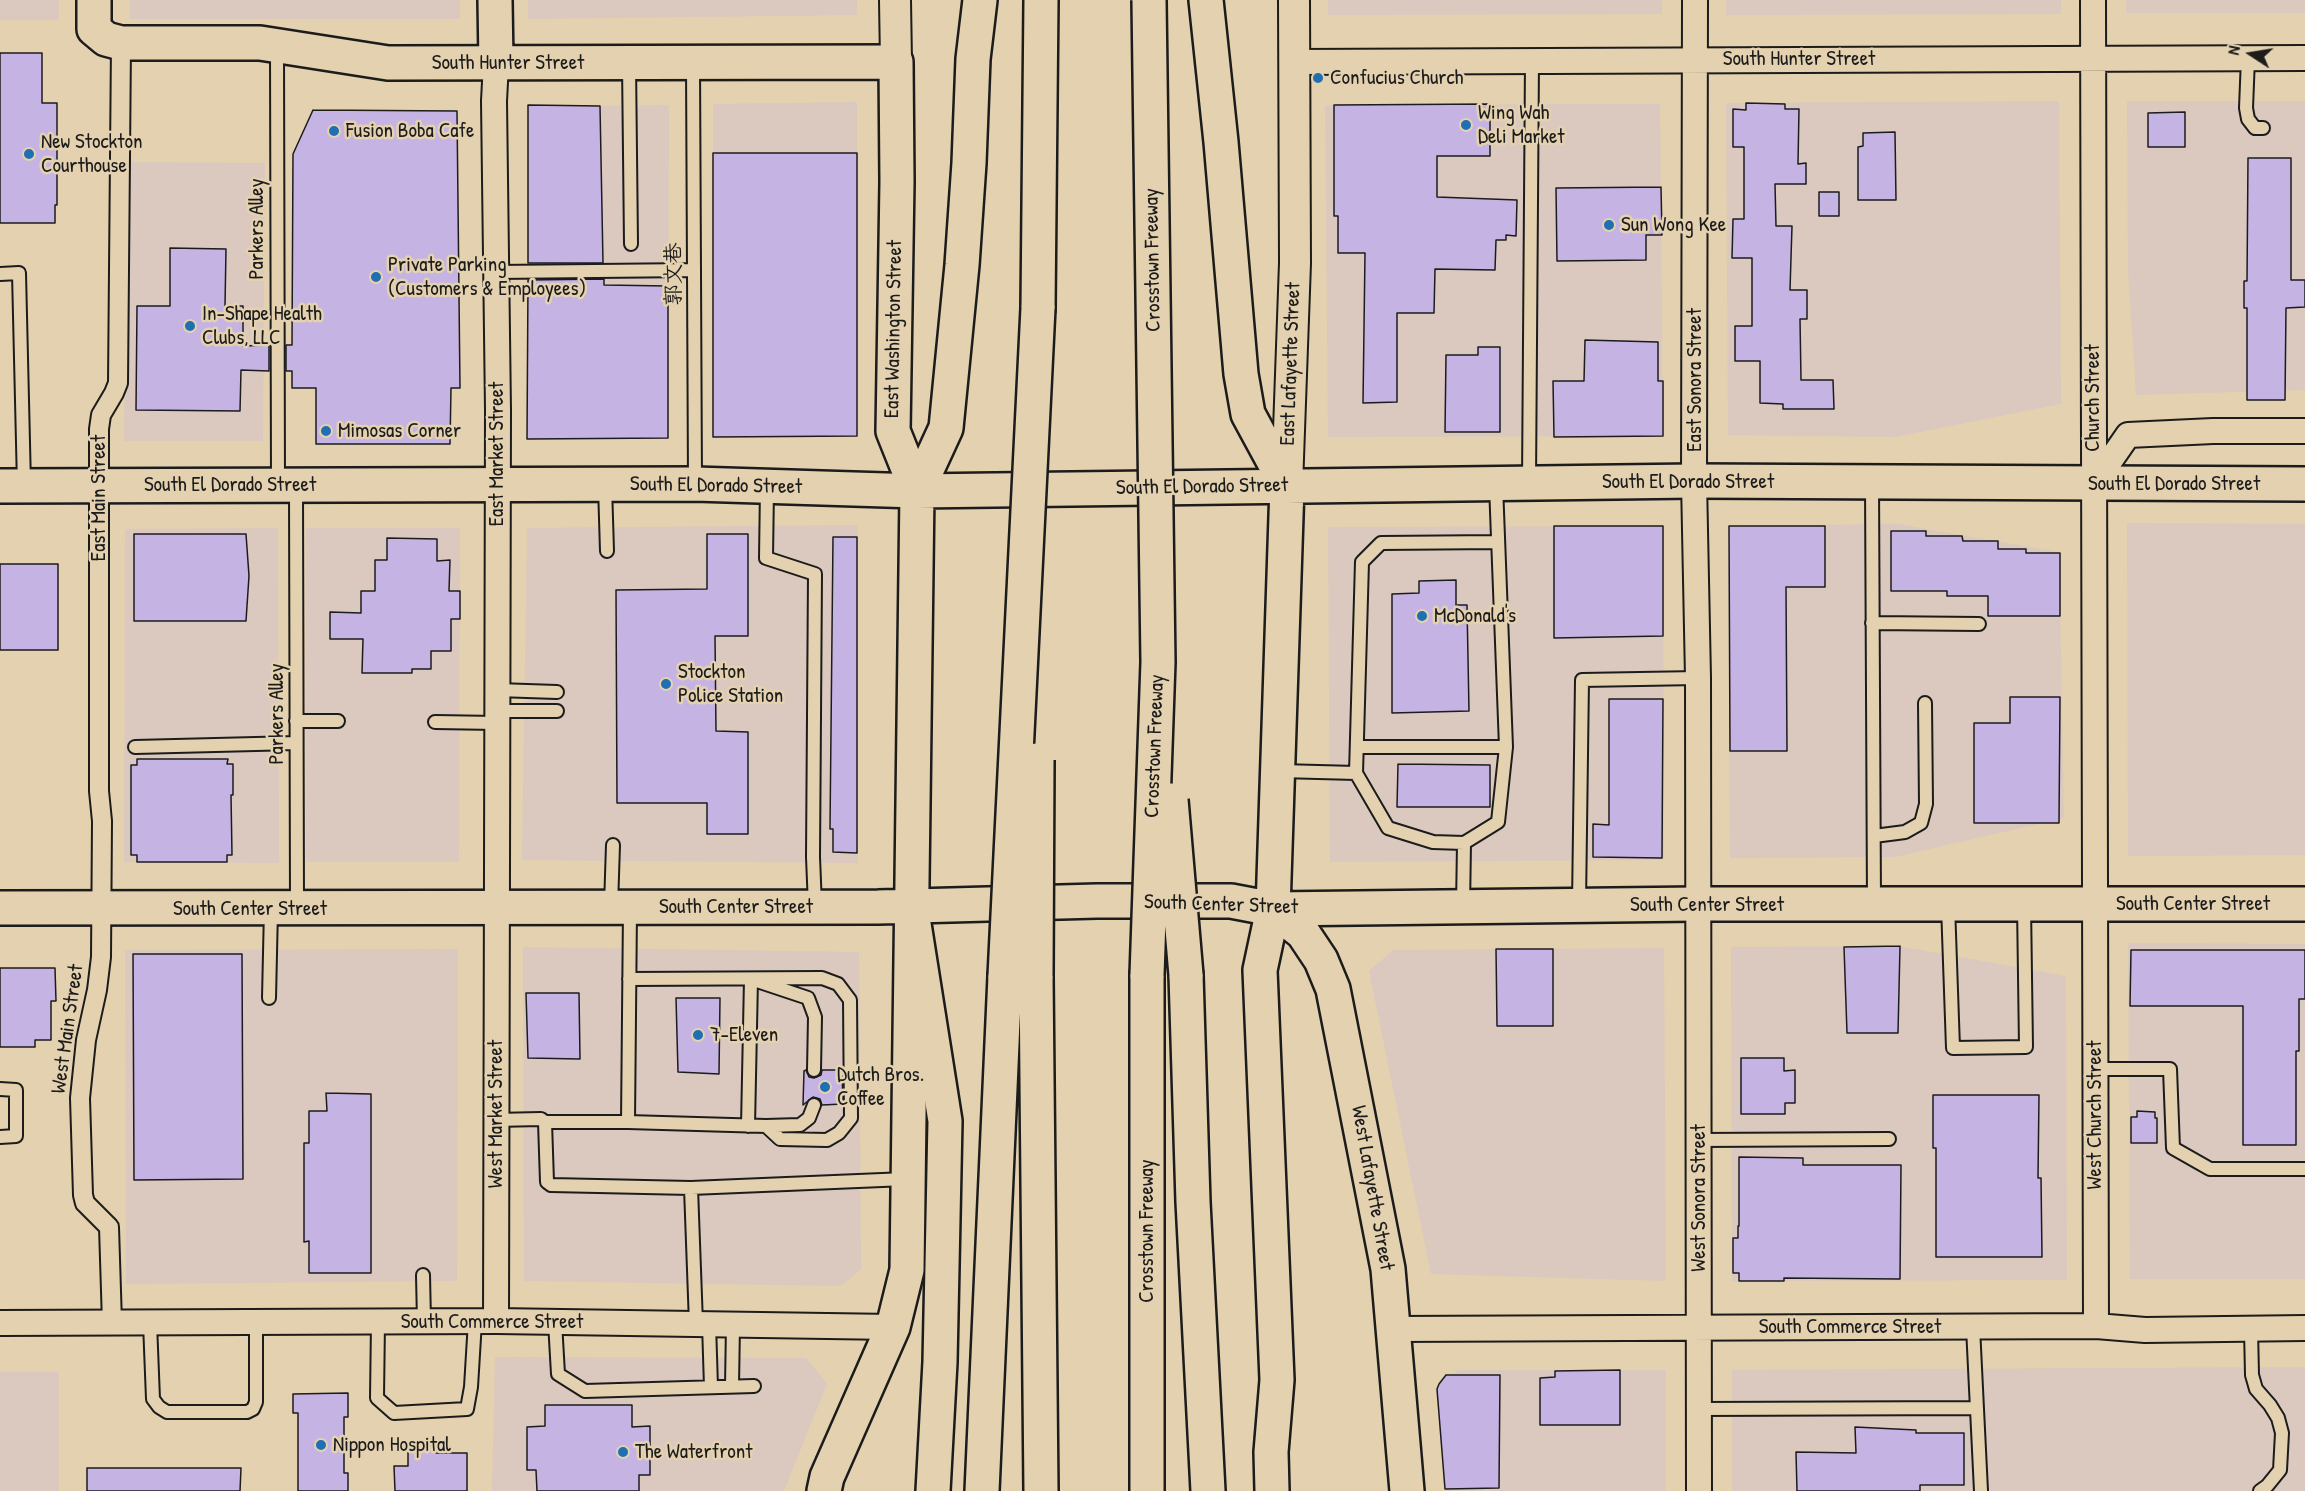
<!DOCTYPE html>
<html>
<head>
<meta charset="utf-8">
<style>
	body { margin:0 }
	#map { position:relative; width:2305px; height:1491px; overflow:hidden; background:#e4d1af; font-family:"Patrick Hand",sans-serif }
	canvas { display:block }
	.north { position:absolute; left:2221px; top:24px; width:60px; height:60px; -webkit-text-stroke:4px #e4d1af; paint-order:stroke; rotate:282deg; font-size:16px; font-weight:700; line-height:24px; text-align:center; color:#1c1c1c }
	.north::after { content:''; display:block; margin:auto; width:21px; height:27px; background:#1c1c1c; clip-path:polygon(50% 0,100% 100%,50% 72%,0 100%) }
</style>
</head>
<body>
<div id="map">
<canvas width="2305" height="1491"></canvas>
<div class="north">N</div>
</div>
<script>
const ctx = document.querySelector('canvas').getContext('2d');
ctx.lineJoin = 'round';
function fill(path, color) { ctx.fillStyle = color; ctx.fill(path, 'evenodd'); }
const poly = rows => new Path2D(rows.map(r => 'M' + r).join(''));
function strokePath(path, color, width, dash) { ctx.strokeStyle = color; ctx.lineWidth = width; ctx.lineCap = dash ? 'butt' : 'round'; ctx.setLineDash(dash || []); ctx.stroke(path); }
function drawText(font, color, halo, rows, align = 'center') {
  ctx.font = font + ' "Patrick Hand","LXGW WenKai TC",sans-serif'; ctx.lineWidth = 5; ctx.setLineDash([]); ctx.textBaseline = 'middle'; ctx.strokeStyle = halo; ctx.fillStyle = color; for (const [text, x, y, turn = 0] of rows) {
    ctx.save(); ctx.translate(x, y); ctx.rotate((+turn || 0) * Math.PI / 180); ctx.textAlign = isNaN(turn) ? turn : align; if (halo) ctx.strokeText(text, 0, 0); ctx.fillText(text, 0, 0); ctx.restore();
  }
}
fill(poly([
	[0,0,59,0,59,20,0,20],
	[130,0,460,0,460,19,130,19],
	[528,0,857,0,857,15,528,19],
	[1328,0,1662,0,1662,14,1328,15],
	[1726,0,2061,0,2061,14,1726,15],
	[2126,0,2305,0,2305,13,2126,13],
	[2059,101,2061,404,1896,437,1728,435,1726,103],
	[2127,101,2305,101,2305,390,2136,395,2128,270],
	[857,102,857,436,713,437,713,104],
	[1660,104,1663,436,1328,437,1325,105],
	[669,105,668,438,527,439,528,107],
	[126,162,265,163,263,441,124,441],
	[2127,523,2305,524,2305,855,2128,856],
	[1898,524,2059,552,2064,818,1895,857,1730,858,1728,526],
	[858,525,858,863,522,860,527,528],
	[1663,526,1664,860,1330,862,1328,527],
	[278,528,279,863,124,862,125,529],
	[306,528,460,528,459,862,306,862],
	[2128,943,2305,944,2305,1279,2130,1279],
	[1898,946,2066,976,2067,1280,1732,1281,1731,947],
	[523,947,859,952,861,1269,841,1286,524,1281],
	[1664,948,1666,1281,1431,1274,1369,971,1393,950],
	[458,949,457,1281,126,1284,125,950],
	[495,1357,806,1358,827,1384,784,1491,492,1491],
	[2305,1367,2305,1491,1732,1491,1732,1370],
	[1458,1370,1666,1370,1666,1491,1445,1491,1436,1390],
	[0,1372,59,1372,59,1491,0,1491]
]), '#dbc8bf');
const building = poly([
	[0,53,42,53,42,103,57,103,57,205,55,205,55,223,0,223,0,53],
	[1746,103,1785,104,1785,109,1799,109,1798,164,1806,163,1806,184,1775,184,1776,226,1792,226,1790,290,1807,290,1807,319,1800,319,1801,380,1833,380,1834,409,1783,409,1783,404,1760,403,1760,361,1735,361,1735,326,1752,326,1752,258,1732,258,1733,219,1744,219,1744,147,1733,147,1733,109,1746,110,1746,103],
	[1490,104,1490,156,1437,156,1437,197,1517,200,1516,236,1506,235,1506,240,1496,240,1495,270,1435,269,1434,313,1397,313,1397,402,1363,403,1365,253,1338,253,1338,216,1334,216,1334,105,1490,104],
	[528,105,600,106,603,263,528,263,528,105],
	[313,110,457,111,460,388,451,388,450,444,316,444,316,388,292,388,292,371,286,371,286,345,292,345,293,154,313,110],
	[2185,112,2185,147,2148,147,2148,113,2185,112],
	[1895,132,1896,200,1858,200,1858,147,1863,146,1863,133,1895,132],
	[713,153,857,153,857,436,713,437,713,153],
	[2248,158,2291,158,2291,280,2305,280,2305,307,2286,308,2285,400,2247,400,2247,308,2244,308,2244,281,2247,281,2248,158],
	[1661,187,1662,235,1646,235,1646,260,1557,261,1556,188,1661,187],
	[1819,192,1839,192,1839,216,1819,216,1819,192],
	[170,248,226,249,225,306,243,306,243,346,269,345,269,371,241,370,240,411,136,410,137,306,170,306,170,248],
	[604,279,604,285,668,286,668,438,527,439,528,280,604,279],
	[1585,340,1658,342,1658,381,1663,381,1663,436,1554,437,1553,381,1584,381,1585,340],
	[1478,347,1500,347,1500,432,1445,432,1446,355,1478,355,1478,347],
	[1554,526,1663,526,1663,636,1554,638,1554,526],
	[1729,526,1825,526,1825,587,1786,587,1787,751,1730,751,1729,526],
	[1891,531,1926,531,1926,536,1962,536,1963,541,1998,541,1998,549,2026,549,2026,553,2060,553,2060,616,1988,616,1988,596,1947,596,1947,591,1891,591,1891,531],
	[134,534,246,534,249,576,246,621,134,621,134,534],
	[707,534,748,534,748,636,715,636,716,731,748,732,748,834,707,834,707,803,617,803,616,590,707,589,707,534],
	[833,537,857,537,857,853,833,852,833,829,830,829,833,537],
	[387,538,437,539,437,561,450,560,449,591,460,591,460,619,451,619,451,651,431,651,431,669,412,669,412,673,362,673,363,639,330,639,330,612,361,613,361,591,375,591,375,560,387,560,387,538],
	[0,564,58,564,58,650,0,650,0,564],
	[1456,580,1456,605,1467,605,1469,711,1392,713,1392,594,1419,593,1419,581,1456,580],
	[2010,697,2060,697,2059,823,1974,823,1974,723,2010,723,2010,697],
	[1609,699,1663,699,1662,858,1593,857,1593,824,1609,825,1609,699],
	[137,759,228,759,227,764,233,764,233,795,231,795,232,855,227,855,227,862,137,862,137,855,131,855,131,765,137,765,137,759],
	[1398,764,1490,765,1490,807,1397,807,1398,764],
	[1900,946,1898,1033,1847,1033,1844,947,1900,946],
	[1496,949,1553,949,1553,1026,1497,1026,1496,949],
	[2131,950,2305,950,2305,999,2299,999,2299,1051,2296,1051,2296,1145,2243,1145,2243,1006,2130,1006,2131,950],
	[133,954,242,954,243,1179,134,1180,133,954],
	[0,968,55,968,56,1001,51,1001,51,1040,35,1040,35,1047,0,1047,0,968],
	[526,993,579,993,580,1059,528,1058,526,993],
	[676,998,720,998,719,1074,678,1072,676,998],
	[1741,1058,1784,1058,1784,1071,1795,1070,1795,1103,1785,1103,1785,1114,1741,1114,1741,1058],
	[806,1070,809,1077,814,1078,821,1075,822,1070,842,1070,843,1104,822,1105,820,1099,813,1097,803,1105,804,1071,806,1070],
	[326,1093,371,1094,371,1273,309,1273,309,1241,304,1242,304,1143,309,1143,309,1111,327,1111,326,1093],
	[1933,1095,2039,1095,2038,1178,2041,1178,2042,1257,1936,1257,1936,1148,1933,1148,1933,1095],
	[2137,1111,2155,1112,2155,1118,2157,1118,2157,1143,2131,1143,2131,1117,2137,1117,2137,1111],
	[1739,1157,1803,1158,1803,1165,1901,1165,1900,1279,1784,1278,1784,1281,1739,1281,1739,1273,1733,1273,1733,1238,1738,1238,1738,1226,1739,1226,1739,1157],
	[1620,1370,1620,1425,1540,1425,1540,1378,1555,1377,1555,1371,1620,1370],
	[1446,1375,1500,1375,1499,1488,1445,1489,1437,1389,1439,1384,1446,1375],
	[348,1393,348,1417,344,1417,344,1473,348,1473,348,1491,298,1491,298,1413,293,1413,293,1394,348,1393],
	[545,1405,632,1405,632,1427,650,1426,650,1475,639,1475,639,1491,537,1491,536,1470,527,1470,527,1427,545,1426,545,1405],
	[1855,1427,1916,1430,1916,1433,1964,1433,1964,1485,1920,1485,1920,1491,1797,1491,1796,1452,1856,1453,1855,1427],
	[408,1446,436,1446,436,1453,467,1453,467,1491,395,1491,394,1466,408,1466,408,1446],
	[87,1468,241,1468,240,1491,87,1491,87,1468]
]);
fill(building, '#c5b3e4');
strokePath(building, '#1c1c1c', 1.5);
const service = poly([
	[277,48,278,483],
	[2248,58,2246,108,2248,119,2255,128,2263,128],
	[629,63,631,244],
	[693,63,695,483],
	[496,272,694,270],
	[0,274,19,273,24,485],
	[1529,482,1532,60],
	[1872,482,1874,903],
	[605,486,607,551],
	[296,487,297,907],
	[767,488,766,558,815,574,813,857,815,906],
	[1872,623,1979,624],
	[497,690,557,692],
	[497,711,557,711],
	[296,721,338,721],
	[435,722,497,723],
	[135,747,296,743],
	[1357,747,1506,747],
	[1280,771,1356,773,1388,828,1433,842,1464,843],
	[1356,773,1362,562,1381,543,1498,542],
	[1874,836,1905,832,1921,823,1926,804,1925,703],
	[1579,904,1582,680,1698,678],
	[1948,905,1953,1048,2026,1047,2024,905],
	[611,906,613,845],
	[1463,907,1464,843,1498,822,1506,747,1496,485],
	[269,998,271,909],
	[2095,1069,2170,1069,2173,1148,2210,1169,2305,1169],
	[0,1089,16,1090,16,1136,0,1137],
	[495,1120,541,1119,545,1122,547,1182,551,1185,691,1188,696,1324],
	[545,1122,628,1122,630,909],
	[628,1122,766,1126,780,1139,827,1140,839,1133,851,1118,850,1000,838,984,822,978,629,979],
	[748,1126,751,979,808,998,815,1017,814,1070],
	[766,1126,800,1125,809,1118,814,1105],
	[1698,1140,1889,1139],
	[691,1188,906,1179],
	[423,1275,424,1321],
	[378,1322,377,1398,394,1413,467,1409,471,1387,475,1321],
	[555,1322,558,1374,585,1391,754,1386],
	[150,1323,153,1399,159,1407,167,1412,247,1412,253,1409,256,1402,256,1322],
	[709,1324,711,1387],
	[1973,1327,1981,1491],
	[2251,1329,2252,1375,2256,1389,2270,1405,2278,1418,2282,1433,2280,1470,2267,1486,2260,1491],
	[732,1386,733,1325],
	[1699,1409,1977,1408]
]);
const pedestrian = poly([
	[112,1323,109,1227,85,1203,83,1195,80,1098,86,1040,97,990,101,957,102,821,99,791,99,429,101,415,114,393,118,383,121,43]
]);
const minor = poly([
	[1695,0,1694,481,1698,678,1699,1491],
	[2093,0,2096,1326],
	[1294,62,2305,58],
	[2094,484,2128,435,2213,431,2305,431],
	[496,1321,498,411,494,101,496,63],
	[0,1323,496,1321,893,1327],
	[1394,1329,2096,1326,2145,1330,2305,1328]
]);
const tertiary = poly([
	[895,0,896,62],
	[1287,486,1295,263,1294,0]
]);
const secondary = poly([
	[94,0,94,29,106,39,121,43,260,43,388,63,896,62,897,182,893,431,917,491,907,1270,893,1327,827,1477,824,1491],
	[495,0,496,63],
	[0,486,695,484,917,491,1694,481,2305,484],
	[0,908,878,907,1097,901,1231,901,1273,909,1697,904,2305,904],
	[1273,909,1303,933,1321,960,1333,989,1388,1269,1407,1491],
	[1273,909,1287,486]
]);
const motorway = poly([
	[1206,0,1221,142,1241,374,1248,414,1287,486],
	[1038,308,1041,0],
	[917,491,946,428,962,265,969,163,973,59,980,0],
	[911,905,945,1121,940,1362,933,1491],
	[1186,975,1193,1202,1208,1491],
	[1036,976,1041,1491],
	[982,1491,1005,976],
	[1147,1491,1147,975],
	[1272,1491,1271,1452,1277,1380,1260,970,1273,909]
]);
strokePath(service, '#1c1c1c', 16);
strokePath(pedestrian, '#1c1c1c', 22);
strokePath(minor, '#1c1c1c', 28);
strokePath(tertiary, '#1c1c1c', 34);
strokePath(secondary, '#1c1c1c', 38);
strokePath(motorway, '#1c1c1c', 38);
strokePath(service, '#e4d1af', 12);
strokePath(pedestrian, '#e4d1af', 18);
strokePath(minor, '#e4d1af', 24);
strokePath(tertiary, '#e4d1af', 30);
strokePath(secondary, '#e4d1af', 33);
strokePath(motorway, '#e4d1af', 33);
const motorwayBridge = poly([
	[1171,800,1186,975],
	[1147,975,1158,662,1149,0],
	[1005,976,1038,308],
	[1036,976,1037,760]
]);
strokePath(motorwayBridge, '#1c1c1c', 38, []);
strokePath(motorwayBridge, '#e4d1af', 33);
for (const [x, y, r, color] of [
	[1318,78,6,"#1f6fb2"],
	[1466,125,6,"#1f6fb2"],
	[334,131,6,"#1f6fb2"],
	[29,154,6,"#1f6fb2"],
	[1609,225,6,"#1f6fb2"],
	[376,277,6,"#1f6fb2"],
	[190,326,6,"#1f6fb2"],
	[326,431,6,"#1f6fb2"],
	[1422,616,6,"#1f6fb2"],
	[666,684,6,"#1f6fb2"],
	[698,1035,6,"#1f6fb2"],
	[825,1087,6,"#1f6fb2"],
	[321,1445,6,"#1f6fb2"],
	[623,1452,6,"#1f6fb2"]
]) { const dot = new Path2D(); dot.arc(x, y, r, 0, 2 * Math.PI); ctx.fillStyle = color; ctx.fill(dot); strokePath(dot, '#e4d1af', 2); }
drawText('21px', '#1c1c1c', '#e4d1af', [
	["South Hunter Street",1799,59],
	["South Hunter Street",508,63],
	["Parkers Alley",257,229,-90],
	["Crosstown Freeway",1153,260,-91],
	["郭文巷",674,274,-90],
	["East Washington Street",894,329,-89],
	["East Lafayette Street",1291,364,-88],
	["East Sonora Street",1695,380,-90],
	["Church Street",2093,398,-90],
	["East Market Street",497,454,-90],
	["South El Dorado Street",1688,482],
	["South El Dorado Street",2174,484],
	["South El Dorado Street",230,485],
	["South El Dorado Street",716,486,1],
	["South El Dorado Street",1202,487,-1],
	["East Main Street",99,498,-90],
	["Parkers Alley",277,714,-90],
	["Crosstown Freeway",1155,746,-88],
	["South Center Street",2193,904],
	["South Center Street",1221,905,2],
	["South Center Street",1707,905],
	["South Center Street",736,907],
	["South Center Street",250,909],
	["West Main Street",68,1029,-82],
	["West Market Street",496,1114,-90],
	["West Church Street",2095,1115,-90],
	["West Lafayette Street",1372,1188,80],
	["West Sonora Street",1699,1198,-90],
	["Crosstown Freeway",1147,1231,-90],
	["South Commerce Street",492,1322],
	["South Commerce Street",1850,1327]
]);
drawText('21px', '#1c1c1c', '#e4d1af', [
	["Confucius Church",1330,78],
	["Wing Wah",1478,113],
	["Deli Market",1478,137],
	["Fusion Boba Cafe",346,131],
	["New Stockton",41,142],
	["Courthouse",41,166],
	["Sun Wong Kee",1621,225],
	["Private Parking",388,265],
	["(Customers & Employees)",388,289],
	["In-Shape Health",202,314],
	["Clubs, LLC",202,338],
	["Mimosas Corner",338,431],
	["McDonald's",1434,616],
	["Stockton",678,672],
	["Police Station",678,696],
	["7-Eleven",710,1035],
	["Dutch Bros.",837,1075],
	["Coffee",837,1099],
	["Nippon Hospital",333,1445],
	["The Waterfront",635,1452]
], 'left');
</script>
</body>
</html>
